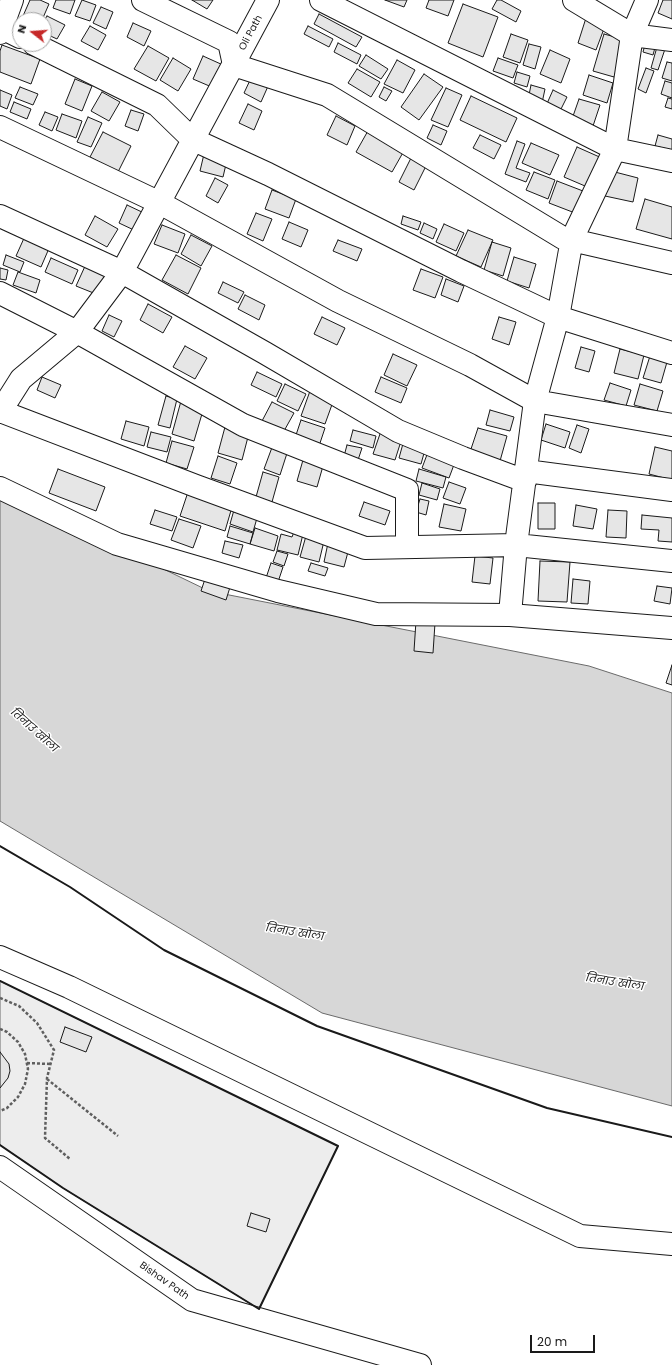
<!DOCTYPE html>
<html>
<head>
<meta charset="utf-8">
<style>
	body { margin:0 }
	#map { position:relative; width:672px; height:1365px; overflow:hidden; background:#fff; font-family:Poppins,sans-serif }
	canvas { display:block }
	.north { position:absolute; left:12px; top:12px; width:40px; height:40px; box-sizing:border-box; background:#fff; border:1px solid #a3a3a3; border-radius:50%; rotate:287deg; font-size:11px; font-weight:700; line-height:16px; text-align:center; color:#1a1a1a }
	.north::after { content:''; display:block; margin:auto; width:14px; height:18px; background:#c62828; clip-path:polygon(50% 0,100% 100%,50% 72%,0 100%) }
	.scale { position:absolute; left:530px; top:1335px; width:65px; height:18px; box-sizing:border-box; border:2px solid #1a1a1a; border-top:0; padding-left:5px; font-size:12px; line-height:14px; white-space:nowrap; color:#1a1a1a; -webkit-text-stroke:3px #fff; paint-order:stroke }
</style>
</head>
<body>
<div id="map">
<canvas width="672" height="1365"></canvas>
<div class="north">N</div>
<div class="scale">20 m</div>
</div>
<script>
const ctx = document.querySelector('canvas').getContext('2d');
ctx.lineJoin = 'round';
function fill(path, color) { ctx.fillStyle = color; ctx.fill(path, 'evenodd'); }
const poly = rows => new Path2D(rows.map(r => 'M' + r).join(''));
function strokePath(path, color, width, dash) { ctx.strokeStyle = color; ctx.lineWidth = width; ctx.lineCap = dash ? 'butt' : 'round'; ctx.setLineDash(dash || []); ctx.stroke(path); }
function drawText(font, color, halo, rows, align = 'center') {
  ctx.font = font + ' Poppins,"Noto Sans Devanagari",sans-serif'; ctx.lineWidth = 3; ctx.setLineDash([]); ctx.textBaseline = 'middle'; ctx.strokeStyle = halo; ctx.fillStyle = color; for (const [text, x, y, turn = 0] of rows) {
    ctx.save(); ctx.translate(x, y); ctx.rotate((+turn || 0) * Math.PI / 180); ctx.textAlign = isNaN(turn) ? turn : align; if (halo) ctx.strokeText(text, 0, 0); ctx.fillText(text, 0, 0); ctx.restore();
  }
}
const green = poly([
	[0,981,338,1146,259,1309,63,1188,0,1145,0,981]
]);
fill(green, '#ededed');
strokePath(green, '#6a6a6a', 1);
const water = poly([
	[0,490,209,591,589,666,672,693,672,1106,322,1013,0,821,0,490]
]);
fill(water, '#d7d7d7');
strokePath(water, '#6a6a6a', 1);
const building = poly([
	[30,0,40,0,49,4,42,20,31,20,23,16,30,0],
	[56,0,75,0,70,14,53,8,56,0],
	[82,0,96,5,90,21,75,16,82,0],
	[192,0,213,0,207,9,192,0],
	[385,0,407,0,404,7,385,0],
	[429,0,454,0,448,16,426,8,429,0],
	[497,0,501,0,521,11,516,22,492,9,497,0],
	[663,0,672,0,672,19,658,13,663,0],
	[463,4,498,17,483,57,448,43,463,4],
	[101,7,113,12,106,29,93,23,101,7],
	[319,14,362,37,356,47,314,24,319,14],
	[47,16,65,25,57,39,44,33,44,21,47,16],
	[586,18,605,26,596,50,578,43,586,18],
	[133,23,151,31,144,46,127,37,133,23],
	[90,26,106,35,98,50,81,41,90,26],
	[308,26,333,39,329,47,304,34,308,26],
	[511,34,528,40,520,63,503,57,511,34],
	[604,34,626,40,614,77,593,71,604,34],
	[646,41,656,44,653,55,643,52,646,41],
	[338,43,361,55,357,64,334,52,338,43],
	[529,44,541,47,535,69,523,65,529,44],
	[2,45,40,59,31,84,0,72,0,51,2,45],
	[148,46,169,58,156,81,134,69,148,46],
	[657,47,665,49,658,70,651,68,657,47],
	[550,50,570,59,561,83,540,74,550,50],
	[366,55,388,69,381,79,359,66,366,55],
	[203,56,223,65,214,88,193,79,203,56],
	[173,58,191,69,178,91,160,80,173,58],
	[498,58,518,65,513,78,493,71,498,58],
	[397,60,415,70,403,93,384,84,397,60],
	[667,62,672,63,672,81,662,78,667,62],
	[646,68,654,71,646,93,638,89,646,68],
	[357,69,380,82,371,97,348,83,357,69],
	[517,72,530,76,527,87,514,83,517,72],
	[424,74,443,87,419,120,401,107,424,74],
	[589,75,613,83,607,103,583,95,589,75],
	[252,76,269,84,261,102,244,93,252,76],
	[75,79,92,86,82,111,65,104,75,79],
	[665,81,672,83,672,98,661,94,665,81],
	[531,85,545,89,542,103,528,100,531,85],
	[20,87,38,94,33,105,15,98,20,87],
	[384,87,392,91,386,101,379,97,384,87],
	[446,88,462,95,448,127,431,120,446,88],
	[0,90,12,95,7,109,0,106,0,90],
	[553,90,567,97,558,115,545,108,553,90],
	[102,92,120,102,109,121,91,111,102,92],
	[471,96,517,118,506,142,460,120,471,96],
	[668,98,672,99,672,109,665,107,668,98],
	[579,99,600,105,593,126,572,119,579,99],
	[14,102,31,109,27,119,10,112,14,102],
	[248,104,262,111,254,130,239,123,248,104],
	[131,110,144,114,138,131,125,126,131,110],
	[45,112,58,117,52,131,39,125,45,112],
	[62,114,82,121,76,138,56,130,62,114],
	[336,116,355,126,347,145,327,135,336,116],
	[88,117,102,123,91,147,77,142,88,117],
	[433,125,447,131,441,145,427,138,433,125],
	[369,129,405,149,392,172,356,152,369,129],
	[103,132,131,146,118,172,90,157,103,132],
	[480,135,501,145,494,159,473,148,480,135],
	[658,135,672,139,672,150,655,146,658,135],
	[517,141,525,144,516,168,530,173,526,182,505,174,517,141],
	[531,143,559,155,550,175,522,163,531,143],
	[577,147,604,159,592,189,564,177,577,147],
	[204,154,227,160,223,177,200,171,204,154],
	[411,158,426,166,414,190,399,182,411,158],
	[611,171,638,178,633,202,605,196,611,171],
	[534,172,555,180,548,199,526,190,534,172],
	[215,178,228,185,218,203,206,196,215,178],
	[557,181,583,191,575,213,549,203,557,181],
	[272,190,296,199,289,218,265,209,272,190],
	[645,199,672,207,672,239,636,229,645,199],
	[127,205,144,213,136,231,119,223,127,205],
	[256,213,272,219,263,241,247,234,256,213],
	[95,216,118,229,107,247,85,235,95,216],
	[403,216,421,222,418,230,401,224,403,216],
	[289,222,308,230,301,247,282,239,289,222],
	[424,223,437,229,433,239,420,233,424,223],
	[444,224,464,233,456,251,436,242,444,224],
	[162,225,185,234,178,253,154,244,162,225],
	[468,230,493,240,481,267,456,256,468,230],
	[191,235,212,246,201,266,181,254,191,235],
	[25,236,50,246,41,267,16,256,25,236],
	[338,240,362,249,357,261,333,251,338,240],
	[492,242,511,248,503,276,484,270,492,242],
	[6,255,24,262,20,272,3,265,6,255],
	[176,255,201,268,188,294,162,280,176,255],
	[514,257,536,264,529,288,507,281,514,257],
	[51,258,78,270,72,284,45,272,51,258],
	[86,264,110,274,101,296,76,286,86,264],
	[0,268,8,270,6,280,0,279,0,268],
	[421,269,443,277,435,298,413,290,421,269],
	[18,272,40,280,36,293,13,285,18,272],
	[446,279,464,286,458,302,441,295,446,279],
	[223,282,244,292,238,303,218,293,223,282],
	[245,295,265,305,259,320,238,309,245,295],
	[148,304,172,317,163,333,140,320,148,304],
	[109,315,122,321,114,337,102,331,109,315],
	[322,317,345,328,337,345,314,334,322,317],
	[499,317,516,322,509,345,492,339,499,317],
	[185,346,207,358,195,379,173,367,185,346],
	[581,347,595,351,589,372,575,368,581,347],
	[620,349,644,355,638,379,614,373,620,349],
	[393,354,417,365,407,386,384,375,393,354],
	[650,356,667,362,661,383,643,378,650,356],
	[257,372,282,384,276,397,251,385,257,372],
	[42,377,61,385,55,398,37,390,42,377],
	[381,377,407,388,401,403,375,392,381,377],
	[610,383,631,390,626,406,604,400,610,383],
	[285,384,306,394,298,411,277,401,285,384],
	[640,384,663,391,657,411,634,405,640,384],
	[310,391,334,399,325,424,301,416,310,391],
	[166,396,177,399,170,428,158,425,166,396],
	[181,401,204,407,194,441,172,434,181,401],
	[272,402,294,413,284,431,262,421,272,402],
	[490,410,514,417,510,431,486,425,490,410],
	[301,420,325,428,319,446,295,438,301,420],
	[126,421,149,427,144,446,121,439,126,421],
	[546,424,570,432,565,448,541,440,546,424],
	[577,425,589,429,581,453,569,448,577,425],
	[225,427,249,433,242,460,218,453,225,427],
	[478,428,507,436,500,461,470,452,478,428],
	[353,430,376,436,373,448,350,441,353,430],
	[381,431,402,438,395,460,373,454,381,431],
	[151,432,171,437,167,452,147,447,151,432],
	[404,440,426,446,421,464,399,458,404,440],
	[172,441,194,447,187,469,166,463,172,441],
	[274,442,289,447,280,475,264,469,274,442],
	[347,445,362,448,357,463,343,460,347,445],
	[655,447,672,451,672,480,649,474,655,447],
	[428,452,455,462,449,478,422,468,428,452],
	[218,456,237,463,230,484,211,478,218,456],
	[303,460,323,466,317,487,297,481,303,460],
	[58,469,105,487,96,511,49,493,58,469],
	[419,469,446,477,443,488,416,481,419,469],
	[263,472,279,477,272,502,256,497,263,472],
	[449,482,466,488,460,504,443,498,449,482],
	[422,483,440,489,437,500,419,495,422,483],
	[188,492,232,507,225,531,180,516,188,492],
	[420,499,429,501,426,515,416,512,420,499],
	[364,502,390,511,385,525,359,516,364,502],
	[538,503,555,503,555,529,538,529,538,503],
	[444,504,466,509,461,531,439,527,444,504],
	[576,505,597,509,593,529,573,526,576,505],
	[155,510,177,517,172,531,150,524,155,510],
	[234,510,257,518,253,532,230,524,234,510],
	[608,510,627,511,626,538,606,537,608,510],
	[642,515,672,518,672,542,658,541,659,530,641,529,642,515],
	[179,519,201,526,193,548,171,540,179,519],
	[230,526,253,533,250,544,227,537,230,526],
	[255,528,278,536,274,551,250,544,255,528],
	[294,532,303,534,298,555,277,550,281,534,292,537,294,532],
	[306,536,324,541,319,562,300,557,306,536],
	[225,541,243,545,239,558,222,553,225,541],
	[328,543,349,548,344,567,324,562,328,543],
	[277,551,288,554,284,566,273,562,277,551],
	[475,556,493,558,490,584,472,582,475,556],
	[540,561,570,562,567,602,538,601,540,561],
	[271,563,283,567,278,582,266,578,271,563],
	[311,563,328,568,325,576,308,571,311,563],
	[206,576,231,584,226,600,201,591,206,576],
	[573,579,590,581,588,604,571,603,573,579],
	[657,586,672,588,670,604,654,601,657,586],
	[416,621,435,623,433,653,414,651,416,621],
	[672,665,672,685,666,683,672,665],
	[65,1027,92,1037,86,1052,60,1042,65,1027],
	[0,1052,9,1064,10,1071,8,1078,0,1088,0,1052],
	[251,1213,270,1219,266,1232,247,1226,251,1213]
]);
fill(building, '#e6e6e6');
strokePath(building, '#1a1a1a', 1);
const minor = poly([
	[143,0,229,42,234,65],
	[321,0,615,149,672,161],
	[574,0,632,35,672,40],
	[0,27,20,37],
	[0,33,12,0],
	[34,44,157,105,192,139,268,174,461,271,558,317,672,353],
	[234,65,327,95,563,238,672,263],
	[0,127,160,203,338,301,470,365,535,401,672,425],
	[0,216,122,272,265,353,398,431,463,458,525,481],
	[0,293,77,332,243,425,407,490,407,547],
	[0,411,196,486,365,548,516,545,672,561],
	[0,412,21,379,77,332,122,272,268,0],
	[526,471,672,490],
	[0,488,117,544,278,591,376,614,510,615,672,628],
	[510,615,516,545,535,401,558,317,572,239,615,149,632,35,647,0],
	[0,957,69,987,580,1236,672,1244],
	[0,1167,192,1300,420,1365]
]);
strokePath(minor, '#1a1a1a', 24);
strokePath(poly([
	[0,998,19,1006,37,1023,54,1050,47,1078,45,1138,70,1159],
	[0,1029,7,1032,18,1042,25,1054,28,1069,25,1084,18,1097,7,1108,0,1111],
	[27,1063,50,1064],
	[47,1079,118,1136]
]), '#5f5f5f', 2.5, [3, 2]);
strokePath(minor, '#fff', 22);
strokePath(poly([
	[0,846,70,887,164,950,317,1026,547,1108,672,1137],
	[0,981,338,1146,259,1309,63,1188,0,1145]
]), '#1a1a1a', 2);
drawText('10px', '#1a1a1a', '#fff', [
	["Oli Path",251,33,-62],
	["Bishav Path",164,1281,35]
]);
drawText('italic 11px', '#1a1a1a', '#fff', [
	["तिनाउ खोला",34,731,42],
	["तिनाउ खोला",295,933,9],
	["तिनाउ खोला",615,983,9]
]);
</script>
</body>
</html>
